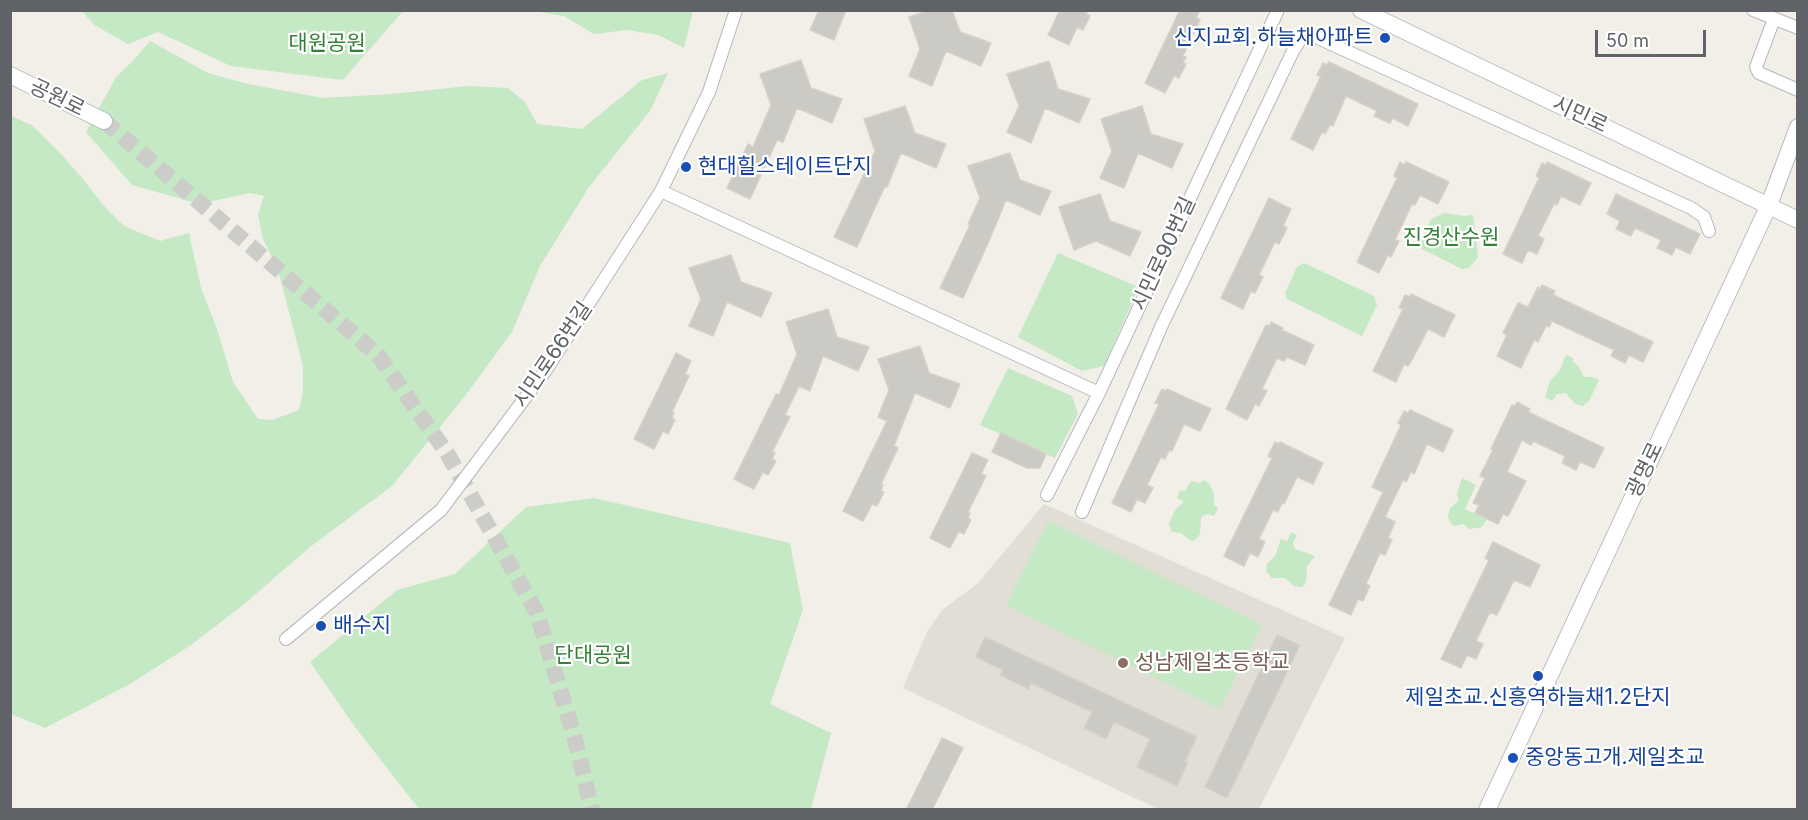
<!DOCTYPE html>
<html>
<head>
<meta charset="utf-8">
<style>
	body { margin:0 }
	#map { position:relative; width:1808px; height:820px; overflow:hidden; background:#f1efe8; font-family:Inter,sans-serif }
	canvas { display:block }
	.frame { position:absolute; inset:0; border:12px solid #5f6368; pointer-events:none }
	.scale { position:absolute; left:1595px; top:30px; width:111px; height:27px; box-sizing:border-box; border:3px solid #5f6368; border-top:0; padding-left:8px; font-size:18px; line-height:21px; white-space:nowrap; color:#5f6368; -webkit-text-stroke:4px #fff; paint-order:stroke }
</style>
</head>
<body>
<div id="map">
<canvas width="1808" height="820"></canvas>
<div class="frame"></div>
<div class="scale">50 m</div>
</div>
<script>
const ctx = document.querySelector('canvas').getContext('2d');
ctx.lineJoin = 'round';
function fill(path, color) { ctx.fillStyle = color; ctx.fill(path, 'evenodd'); }
const poly = rows => new Path2D(rows.map(r => 'M' + r).join(''));
function strokePath(path, color, width, dash) { ctx.strokeStyle = color; ctx.lineWidth = width; ctx.lineCap = dash ? 'butt' : 'round'; ctx.setLineDash(dash || []); ctx.stroke(path); }
function drawText(font, color, halo, rows, align = 'center') {
  ctx.font = font + ' Inter,"Noto Sans KR",sans-serif'; ctx.lineWidth = 4.5; ctx.setLineDash([]); ctx.textBaseline = 'middle'; ctx.strokeStyle = halo; ctx.fillStyle = color; for (const [text, x, y, turn = 0] of rows) {
    ctx.save(); ctx.translate(x, y); ctx.rotate((+turn || 0) * Math.PI / 180); ctx.textAlign = isNaN(turn) ? turn : align; if (halo) ctx.strokeText(text, 0, 0); ctx.fillText(text, 0, 0); ctx.restore();
  }
}
fill(poly([
	[1044,504,1345,638,1259,809,1158,809,903,688,927,632,942,610,978,583]
]), '#e1ded6');
fill(poly([
	[82,11,403,11,343,80,231,66,158,32,128,44,94,25],
	[533,11,693,10,693,11,684,48,658,35,627,30,594,34,564,16],
	[150,41,208,73,248,84,323,98,392,94,467,86,508,88,525,102,537,124,582,129,642,80,668,73,650,111,589,187,540,266,512,332,465,396,392,486,310,547,243,605,191,645,130,684,45,728,11,714,10,115,33,126,61,154,83,179,103,205,124,226,160,241,189,233,201,288,218,332,233,382,258,419,272,420,299,410,303,392,303,366,278,270,263,239,258,215,264,196,250,193,199,204,132,185,86,132,116,77,134,60],
	[1444,213,1464,216,1473,215,1478,257,1469,268,1462,269,1418,247,1431,219],
	[1058,253,1139,287,1104,366,1082,371,1018,337],
	[1304,263,1374,296,1377,305,1362,336,1287,299,1285,293,1297,267],
	[1566,355,1573,358,1573,362,1579,367,1584,377,1592,377,1599,380,1589,401,1583,406,1575,404,1566,393,1557,394,1552,401,1545,397,1550,381,1560,370],
	[1008,368,1072,396,1078,414,1055,458,980,425],
	[1462,478,1476,485,1465,509,1487,519,1482,527,1470,529,1463,524,1454,526,1450,522,1448,516,1450,508,1459,501,1457,493],
	[1203,480,1210,484,1214,495,1214,505,1218,508,1214,516,1207,514,1201,517,1200,534,1195,540,1191,541,1181,533,1172,532,1169,524,1175,510,1183,503,1183,501,1177,498,1180,490,1185,491,1191,481,1200,483],
	[594,498,790,543,803,610,770,704,831,733,811,809,419,809,355,727,310,662,397,590,455,574,526,507],
	[1048,521,1262,625,1220,709,1006,605],
	[1291,532,1297,535,1293,543,1295,549,1315,556,1307,566,1306,582,1302,587,1294,586,1285,578,1272,578,1266,571,1267,564,1275,556,1281,539,1287,541]
]), '#c5e8c5');
const building = poly([
	[819,10,846,10,834,40,810,30,819,10],
	[930,10,952,10,960,32,991,43,981,66,946,51,932,86,909,76,920,49,909,17,930,10],
	[1060,10,1088,10,1086,14,1090,16,1083,30,1077,27,1069,45,1048,35,1060,10],
	[1180,10,1200,10,1196,18,1200,20,1183,56,1186,57,1183,63,1186,64,1179,78,1174,76,1165,93,1145,83,1180,10],
	[801,60,811,88,842,99,832,123,797,108,783,142,777,140,750,199,727,188,748,144,753,147,771,105,760,74,801,60],
	[1049,61,1058,89,1090,99,1079,123,1045,108,1031,143,1007,132,1019,106,1007,74,1049,61],
	[1329,62,1418,104,1408,126,1392,118,1390,123,1374,116,1377,111,1346,96,1333,126,1330,125,1325,134,1322,132,1313,150,1291,139,1321,76,1317,75,1323,63,1327,65,1329,62],
	[905,106,915,133,946,144,936,168,901,153,887,187,885,186,857,247,834,237,875,151,864,119,905,106],
	[1142,106,1151,134,1183,144,1172,168,1138,153,1124,188,1100,178,1112,151,1101,119,1142,106],
	[1010,153,1020,180,1051,191,1040,215,1006,200,989,241,963,298,940,288,970,225,968,224,980,198,968,166,1010,153],
	[1400,162,1404,165,1406,162,1449,182,1438,204,1420,195,1415,205,1412,204,1395,240,1399,241,1391,257,1388,255,1379,273,1357,262,1397,178,1394,176,1400,162],
	[1547,162,1591,183,1580,205,1561,196,1557,205,1554,204,1538,236,1544,239,1537,254,1528,250,1522,263,1503,254,1539,178,1536,176,1542,163,1546,165,1547,162],
	[1100,194,1110,221,1141,232,1130,256,1096,241,1074,250,1059,207,1100,194],
	[1616,194,1700,234,1690,254,1676,247,1672,255,1657,248,1661,240,1635,228,1631,236,1616,229,1620,221,1607,214,1616,194],
	[1269,198,1291,209,1283,226,1287,228,1279,244,1275,242,1259,275,1263,277,1255,293,1251,291,1243,309,1221,298,1269,198],
	[731,255,741,282,772,293,761,317,727,302,713,336,689,326,701,299,689,268,731,255],
	[1542,285,1555,291,1553,295,1653,342,1643,362,1629,355,1625,363,1611,356,1614,350,1552,321,1549,327,1546,326,1538,342,1534,340,1521,368,1497,356,1507,335,1503,333,1518,303,1528,307,1538,287,1540,289,1542,285],
	[1411,294,1455,315,1444,337,1428,329,1413,358,1408,366,1404,364,1396,382,1373,371,1403,309,1399,308,1405,295,1410,297,1411,294],
	[828,309,837,337,869,347,858,371,823,356,810,391,799,386,785,415,790,417,772,452,775,453,772,459,776,461,768,475,763,472,754,489,734,479,776,394,779,395,797,354,786,322,828,309],
	[1271,322,1283,328,1282,330,1314,345,1305,365,1287,357,1284,361,1277,358,1262,389,1267,391,1259,406,1255,404,1247,420,1226,409,1266,325,1270,326,1271,322],
	[920,346,929,373,960,384,950,408,915,393,894,446,898,448,881,484,883,485,881,491,884,492,877,506,872,504,863,521,843,511,887,421,878,417,889,390,878,359,920,346],
	[676,353,691,361,685,374,689,376,672,412,674,413,672,418,675,420,668,434,663,431,654,449,634,439,676,353],
	[1162,389,1166,391,1167,389,1211,409,1200,431,1184,424,1172,451,1169,450,1165,459,1161,457,1147,485,1153,488,1145,503,1137,499,1131,512,1112,503,1159,404,1155,403,1162,389],
	[1517,402,1530,409,1528,412,1604,448,1594,468,1580,462,1576,470,1562,463,1565,456,1533,441,1531,445,1522,440,1507,472,1526,481,1508,516,1503,514,1498,524,1475,513,1479,505,1473,503,1485,478,1480,476,1493,450,1491,449,1512,405,1515,406,1517,402],
	[1410,410,1453,430,1443,452,1427,444,1414,474,1411,472,1406,482,1403,480,1385,517,1395,522,1388,538,1392,540,1385,555,1380,553,1366,584,1370,586,1363,601,1358,599,1351,615,1329,605,1383,492,1372,487,1401,425,1398,423,1404,411,1408,413,1410,410],
	[1001,433,1046,454,1040,468,1027,468,992,452,1001,433],
	[1275,442,1279,444,1280,442,1323,463,1313,484,1297,477,1284,504,1282,503,1278,512,1273,510,1259,539,1265,542,1258,557,1250,553,1244,566,1224,556,1272,458,1268,456,1275,442],
	[972,453,988,460,981,474,986,476,968,512,970,513,968,518,971,520,964,534,959,531,950,548,930,538,972,453],
	[1493,542,1540,565,1530,587,1514,580,1497,615,1490,612,1476,641,1483,644,1476,659,1467,655,1461,668,1441,659,1489,560,1485,558,1493,542],
	[1277,635,1300,645,1227,798,1205,787,1277,635],
	[985,637,1197,737,1185,761,1188,762,1177,786,1137,767,1150,739,1114,722,1106,739,1084,728,1092,712,1031,683,1029,689,1000,675,1003,670,976,657,985,637],
	[942,738,963,748,932,810,906,810,942,738]
]);
fill(building, '#cccac5');
strokePath(building, '#d6d1c6', 1.5);
strokePath(poly([
	[104,121,378,355,447,453,537,613,575,739,592,810]
]), '#ccccc8', 16, [16, 8]);
const street = poly([
	[1753,10,1798,28],
	[1774,19,1756,67,1759,73,1798,90],
	[661,191,1099,393],
	[1047,495,1099,393,1278,10],
	[1082,512,1161,327,1293,51,1303,35,1307,33,1691,208,1704,217,1709,231],
	[286,639,441,510,546,370,661,191,709,92,736,10]
]);
const secondary = poly([
	[1361,10,1798,220],
	[10,75,104,121],
	[1487,810,1769,205,1798,127]
]);
strokePath(street, '#b5b8bc', 14);
strokePath(secondary, '#b6babf', 18);
strokePath(street, '#fff', 12);
strokePath(secondary, '#fff', 16);
for (const [x, y, r, color] of [
	[1385,38,6,"#1a4fb4"],
	[686,167,6,"#1a4fb4"],
	[321,626,6,"#1a4fb4"],
	[1123,663,6,"#8d6e63"],
	[1538,676,6,"#1a4fb4"],
	[1513,758,6,"#1a4fb4"]
]) { const dot = new Path2D(); dot.arc(x, y, r, 0, 2 * Math.PI); ctx.fillStyle = color; ctx.fill(dot); strokePath(dot, '#fff', 2); }
drawText('21px', '#164399', '#fff', [
	["신지교회.하늘채아파트",1373,38,"right"],
	["현대힐스테이트단지",698,167],
	["배수지",333,626],
	["제일초교.신흥역하늘채1.2단지",1538,698,"center"],
	["중앙동고개.제일초교",1525,758]
], 'left');
drawText('21px', '#348238', '#fff', [
	["대원공원",327,44],
	["진경산수원",1451,238],
	["단대공원",593,656]
]);
drawText('21px', '#5f6368', '#fff', [
	["공원로",57,98,26],
	["시민로",1580,115,25],
	["시민로90번길",1164,254,-65],
	["시민로66번길",553,355,-56],
	["광명로",1645,470,-65]
]);
drawText('21px', '#785e54', '#fff', [
	["성남제일초등학교",1135,663]
], 'left');
</script>
</body>
</html>
